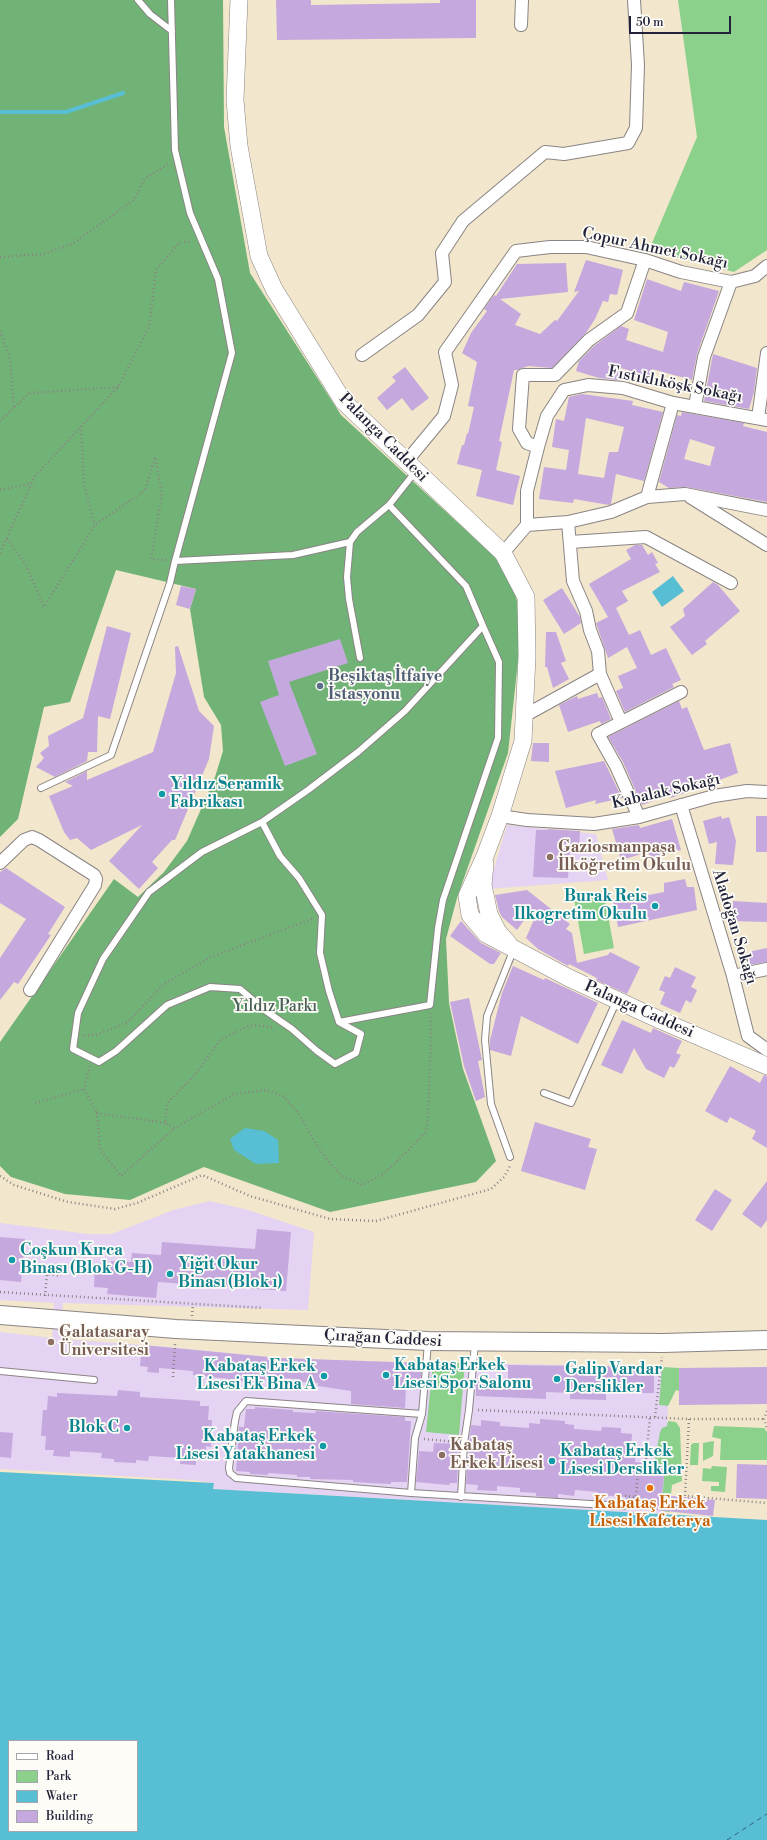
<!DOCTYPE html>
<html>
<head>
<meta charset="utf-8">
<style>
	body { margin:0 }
	#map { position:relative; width:767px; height:1840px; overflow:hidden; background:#f2e6cc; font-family:"Libre Bodoni",serif }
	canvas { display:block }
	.legend { position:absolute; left:8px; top:1740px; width:130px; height:92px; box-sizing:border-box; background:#fdfcf7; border:1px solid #a5a5ac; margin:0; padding:5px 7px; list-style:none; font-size:12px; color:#22223b }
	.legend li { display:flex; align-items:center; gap:8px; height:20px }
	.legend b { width:20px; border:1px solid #a5a5ac }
	.scale { position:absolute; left:629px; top:16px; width:102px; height:18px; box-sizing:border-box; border:2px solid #22223b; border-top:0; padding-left:5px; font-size:12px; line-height:14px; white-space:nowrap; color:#22223b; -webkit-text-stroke:3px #fdfcf7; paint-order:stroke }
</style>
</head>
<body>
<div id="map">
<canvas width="767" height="1840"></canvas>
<ul class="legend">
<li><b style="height:5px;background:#fff"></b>Road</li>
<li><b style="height:11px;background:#8cd18b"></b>Park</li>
<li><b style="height:11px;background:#57bed4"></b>Water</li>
<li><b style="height:11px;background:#c5a8dd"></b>Building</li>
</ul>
<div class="scale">50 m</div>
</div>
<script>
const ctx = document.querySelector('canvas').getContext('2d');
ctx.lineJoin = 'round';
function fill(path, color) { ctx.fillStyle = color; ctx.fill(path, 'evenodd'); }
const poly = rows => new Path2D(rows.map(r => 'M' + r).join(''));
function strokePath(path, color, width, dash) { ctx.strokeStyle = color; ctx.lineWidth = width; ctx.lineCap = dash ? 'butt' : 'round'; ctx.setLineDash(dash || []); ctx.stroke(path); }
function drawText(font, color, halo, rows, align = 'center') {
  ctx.font = font + ' "Libre Bodoni",serif'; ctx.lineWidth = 3.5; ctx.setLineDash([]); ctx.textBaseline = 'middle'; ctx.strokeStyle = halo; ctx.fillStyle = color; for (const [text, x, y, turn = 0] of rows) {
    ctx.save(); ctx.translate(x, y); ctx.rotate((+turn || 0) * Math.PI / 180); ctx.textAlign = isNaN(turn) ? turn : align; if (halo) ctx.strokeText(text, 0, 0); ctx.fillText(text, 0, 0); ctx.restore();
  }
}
fill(poly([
	[507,825,596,834,608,880,488,889],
	[210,1201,248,1210,314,1232,308,1310,63,1303,61,1339,169,1347,279,1358,352,1361,669,1367,665,1514,213,1489,214,1483,193,1480,0,1469,0,1332,52,1338,54,1303,0,1300,0,1223,88,1234,112,1234,173,1210]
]), '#e4d3f2');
fill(poly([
	[678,0,767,0,767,250,734,272,649,250,697,137],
	[604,894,614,948,584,954,574,899],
	[433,1363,465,1363,459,1435,426,1432],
	[662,1367,679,1368,679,1391,676,1390,668,1406,659,1405],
	[668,1421,676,1422,680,1428,682,1481,672,1485,669,1512,661,1511,665,1466,653,1464,653,1460,655,1459,660,1432,662,1428,667,1426],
	[714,1426,764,1428,767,1432,767,1460,720,1460,721,1439,712,1437],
	[714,1441,713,1456,703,1461,703,1443],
	[693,1443,699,1443,698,1465,690,1465,691,1445],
	[712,1466,727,1467,725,1492,711,1491,711,1486,719,1486,719,1482,702,1481,703,1468,711,1469]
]), '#8cd18b');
fill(poly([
	[0,0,223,0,224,127,250,273,341,415,494,556,511,580,517,601,520,643,508,753,457,898,446,939,449,1003,463,1069,496,1161,476,1182,330,1212,204,1167,130,1200,65,1194,11,1177,0,1166,0,1042,114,879,138,897,164,872,187,841,215,777,223,751,221,725,204,697,190,609,196,589,116,570,70,702,44,707,18,819,0,837]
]), '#71b377');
fill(poly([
	[673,576,684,591,662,607,652,592],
	[245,1128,264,1131,278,1140,279,1163,256,1164,234,1150,230,1139],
	[0,1472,214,1483,213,1489,767,1520,767,1840,0,1840],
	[9,1741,137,1741,137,1831,9,1831]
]), '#57bed4');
strokePath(poly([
	[0,112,66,112,123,93]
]), '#57bed4', 4);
strokePath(poly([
	[727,1840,767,1814]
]), '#376078', 1, [5, 4]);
fill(poly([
	[276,0,311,0,311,5,440,3,440,0,476,0,476,38,277,40],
	[586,260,623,270,617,295,610,294,608,302,603,301,595,319,586,333,552,368,528,366,517,370,514,370,499,441,502,442,496,470,520,476,513,505,476,496,482,470,457,464,462,445,464,445,467,433,468,434,474,407,468,406,477,362,462,353,471,333,487,311,484,309,494,295,496,296,517,264,566,263,568,292,500,299,521,314,515,325,540,334,555,320,557,321,579,291,574,292],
	[647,279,681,291,684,282,719,291,697,354,692,380,652,369,649,377,621,368,618,380,599,378,576,371,579,361,594,346,621,326,629,329,626,340,663,352,668,332,634,320],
	[713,354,757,368,754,392,749,409,704,401],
	[405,367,429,398,412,411,402,398,387,410,377,398,396,381,392,377],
	[582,394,633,401,632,405,663,412,644,481,616,474,611,504,609,505,574,499,573,503,539,499,544,467,566,470,569,450,552,447,556,419,564,421,569,397],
	[586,418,624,427,618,452,609,452,604,478,578,474],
	[682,412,744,423,743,426,767,432,767,502,686,487,669,488,659,482,677,415,681,416],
	[690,439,715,447,710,466,684,459],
	[635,545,642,545,648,555,652,552,658,563,655,564,660,572,622,591,628,601,616,608,629,635,640,630,651,655,666,648,681,680,672,684,674,687,625,712,616,691,623,688,618,676,637,668,627,647,608,658,596,623,608,617,589,584,631,559,626,550],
	[713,582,718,585,740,611,705,641,707,644,692,655,670,627,685,616,683,609],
	[181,586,196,589,190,609,176,605],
	[562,588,580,617,581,623,564,634,543,600],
	[107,626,131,633,110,719,98,716,97,752,88,752,87,761,55,777,36,767,44,758,40,753,49,746,48,736,83,718],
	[546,632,556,632,566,661,561,663,569,679,553,688,547,667,545,667],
	[340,639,348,663,289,682,317,754,285,766,260,702,279,695,268,661],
	[178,646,199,711,214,726,209,759,175,840,172,840,152,862,158,868,139,889,109,861,142,825,91,850,77,838,70,840,64,832,49,796,73,786,65,782,87,771,87,780,153,752,176,673,175,647],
	[597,693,599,698,602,697,611,719,601,724,600,721,568,732,559,705,577,696,578,699],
	[679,701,682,709,687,707,704,750,730,743,738,773,671,798,669,795,642,805,623,762,608,737],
	[533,743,549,743,549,762,531,761],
	[604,761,622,798,595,804,596,800,566,808,555,771],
	[721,816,722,819,729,817,736,841,733,865,715,864,717,842,709,844,703,821],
	[756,816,767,816,767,852,756,852],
	[672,819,681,850,650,858,648,852,621,860,612,829,639,825,640,828],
	[548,829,580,831,579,849,570,848,568,878,533,877,536,830,548,830],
	[6,868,65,907,48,934,51,935,18,984,14,982,0,1000,0,958,26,919,0,903,0,872],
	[685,879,687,887,694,887,697,910,618,927,613,902,664,892,664,883],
	[527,890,570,924,566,929,572,933,577,963,608,955,610,952,640,967,627,994,596,980,597,978,569,964,568,966,538,949,526,938,536,915,530,912,517,930,502,917,499,911,495,895],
	[733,901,767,903,767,922,732,921],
	[461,921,481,943,501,953,494,964,490,964,450,936],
	[767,948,767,962,750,965,748,952],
	[513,966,544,980,545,978,598,1003,578,1044,521,1016,511,1056,490,1050,490,1040,502,993],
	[675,967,696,977,691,987,697,990,691,1003,686,1000,680,1013,660,1004,665,992,659,990,665,976,670,978],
	[469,998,482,1060,478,1061,485,1097,476,1101,464,1066,450,1002],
	[622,1020,651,1033,653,1028,682,1041,676,1053,681,1055,674,1068,670,1066,664,1078,646,1069,634,1048,622,1074,601,1065],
	[730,1066,760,1083,764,1075,767,1076,767,1148,752,1139,756,1131,730,1117,727,1123,705,1111],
	[535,1122,591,1139,588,1147,597,1149,585,1190,521,1171],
	[767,1181,767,1220,761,1228,742,1214],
	[715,1189,732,1200,712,1231,695,1220],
	[257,1229,291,1232,286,1291,158,1282,156,1298,107,1294,108,1288,94,1287,95,1265,111,1267,111,1261,131,1262,132,1253,161,1255,162,1242,255,1249],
	[0,1237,25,1239,21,1282,0,1280],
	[142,1345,279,1358,422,1363,420,1388,406,1387,405,1408,351,1404,351,1391,318,1386,318,1383,296,1382,296,1379,265,1377,265,1382,238,1381,238,1380,193,1375,193,1371,159,1368,159,1373,147,1372,148,1367,140,1366],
	[508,1365,654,1367,654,1393,606,1393,606,1400,570,1399,570,1393,546,1392,546,1399,476,1396,476,1380,508,1381],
	[767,1367,767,1404,679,1405,679,1368],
	[118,1390,140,1392,140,1397,200,1401,200,1406,209,1406,208,1420,212,1420,211,1447,206,1446,205,1460,196,1459,196,1465,180,1464,181,1458,149,1456,148,1461,136,1460,136,1463,114,1462,114,1459,101,1458,102,1453,70,1451,70,1457,53,1456,54,1450,45,1450,46,1436,41,1436,43,1410,47,1410,48,1396,57,1397,57,1393,117,1396],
	[255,1407,293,1410,293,1412,315,1413,316,1411,405,1417,405,1421,411,1421,407,1482,391,1482,391,1484,370,1483,353,1482,353,1480,310,1479,310,1477,297,1477,297,1475,268,1473,268,1475,250,1474,250,1472,236,1471,239,1427,244,1427,246,1409,255,1409],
	[540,1419,565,1421,565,1424,574,1425,574,1429,601,1431,602,1427,621,1428,621,1433,632,1434,631,1450,636,1450,635,1462,665,1465,662,1495,715,1500,713,1516,627,1507,626,1497,597,1495,598,1492,575,1490,574,1496,558,1494,558,1498,536,1496,536,1493,520,1492,520,1488,497,1486,497,1491,477,1490,478,1485,466,1484,471,1425,481,1426,481,1420,500,1422,500,1426,529,1428,529,1423,540,1424],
	[0,1432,13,1433,11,1458,0,1457],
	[434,1443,459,1444,457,1483,450,1483,449,1485,416,1482,419,1451,433,1452],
	[737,1464,767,1465,767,1499,736,1498]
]), '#c5a8dd');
const service = poly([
	[138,0,150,14,172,31],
	[171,0,175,150,190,213,218,279,232,353,175,561,293,555,350,542,357,532,389,505,416,471],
	[350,542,347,577,349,599,360,658],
	[41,788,111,755,170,583,175,561],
	[262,822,280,856,299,878,322,915,320,953,329,991,339,1022,361,1034,356,1053,335,1064,317,1051,292,1029,266,1011,240,989,210,987,167,1005,116,1051,99,1062,73,1049,78,1013,103,959,149,892,202,852,262,822,308,790,358,752,405,711,483,626,466,586,389,505],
	[339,1022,430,1005,438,928,443,900,498,738,499,662,483,626],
	[544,1093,571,1103,616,1002],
	[510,1157,491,1104,485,1040,487,1016,513,951],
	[0,1371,94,1380],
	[422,1414,246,1401,237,1412,235,1421,229,1468,230,1473,236,1478,411,1493,623,1506],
	[411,1493,415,1438,422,1414,428,1343],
	[461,1497,464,1443,469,1410,475,1343]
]);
const minor = poly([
	[521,25,522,0],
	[362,355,418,315,445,282,442,253,463,221,545,152,564,154,628,143,636,128,638,65,634,0],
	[695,406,704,357,731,282],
	[758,418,767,353],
	[538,447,527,443,519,429,523,375,555,375,589,340,627,313,645,260],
	[406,462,444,416,452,385,445,352,516,251,550,247,586,247,645,260,681,272,731,282,755,276,767,266],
	[647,497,673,403],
	[690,497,767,545],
	[568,522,573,581,586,611,590,630,598,651,600,674,621,722],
	[527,525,568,522,611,512,647,497,685,494,767,510],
	[570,542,646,537,731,583],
	[503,553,527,525,527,491,538,447,547,416,564,390,588,385,623,388,673,403,767,420],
	[524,716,600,674],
	[681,805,733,976,748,1036,767,1050],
	[500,816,527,820,594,824,639,817,714,796,747,791,767,792],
	[639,817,616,766,598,734,681,692],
	[0,863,24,840,32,837,39,840,94,875,96,879,95,885,30,990],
	[733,976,767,969]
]);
const secondary = poly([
	[239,0,235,100,239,146,259,256,274,289,343,401,503,553,526,597,527,656,523,741,500,816,485,856,467,896,470,915,486,934,569,978,660,1020,767,1066],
	[485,864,483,885,489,914,498,932,508,943]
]);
const primary = poly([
	[0,1315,176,1329,428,1341,663,1343,767,1340]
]);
strokePath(service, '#8a8484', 8);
strokePath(minor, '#8a8484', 14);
strokePath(secondary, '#8a8484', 18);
strokePath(primary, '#8a8484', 20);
strokePath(poly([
	[0,257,43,254,72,244,134,200,144,179,168,164],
	[0,331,10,359,14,407],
	[0,421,30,393,118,387],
	[81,426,84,485,95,525],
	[0,490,32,483],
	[7,539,26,565,44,607,95,525,145,490,155,457,162,494,151,559,167,560],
	[0,553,35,476,118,387,149,327,156,270,179,243,192,241],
	[272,1027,251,1025,221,1039,194,1076,167,1103,165,1123,175,1128,234,1094,266,1090,283,1096,299,1114,313,1139,328,1161,342,1176,362,1185,385,1173,426,1132,428,1117,431,1038,430,1013],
	[84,1035,96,1035,128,1022,164,984,211,957,312,919],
	[90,1066,84,1089,97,1113],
	[35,1103,84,1089],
	[165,1123,97,1113,100,1150,121,1176,175,1128],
	[0,1176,14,1185,68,1202,115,1209,137,1203,202,1175,250,1196,330,1219,376,1221,491,1189,504,1177,510,1166],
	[0,1292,263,1308],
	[45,1296,47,1274,61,1276],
	[192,1316,193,1304],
	[173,1377,175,1344],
	[478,1410,689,1419,764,1419],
	[767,1411,764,1419,767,1428],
	[655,1417,662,1357],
	[689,1419,685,1496,767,1503],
	[424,1439,456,1442],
	[625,1496,636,1497,638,1471,645,1471,650,1417]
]), '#8a8484', 2.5, [1, 3]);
strokePath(service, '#fff', 6);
strokePath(minor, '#fff', 12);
strokePath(secondary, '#fff', 17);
strokePath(primary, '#fff', 18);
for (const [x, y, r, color] of [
	[320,686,4,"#5c6f8a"],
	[162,794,4,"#0f9aa8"],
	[550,857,4,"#8d6e63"],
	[655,906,4,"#0f9aa8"],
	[12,1260,4,"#0f9aa8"],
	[170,1274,4,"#0f9aa8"],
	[51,1342,4,"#8d6e63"],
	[386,1375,4,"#0f9aa8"],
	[324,1376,4,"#0f9aa8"],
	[557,1379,4,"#0f9aa8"],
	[127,1428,4,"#0f9aa8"],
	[323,1446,4,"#0f9aa8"],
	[442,1455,4,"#8d6e63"],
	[552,1461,4,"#0f9aa8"],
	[650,1488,4,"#e8710a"]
]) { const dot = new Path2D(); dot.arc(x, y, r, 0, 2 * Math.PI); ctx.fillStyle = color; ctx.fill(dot); strokePath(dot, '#fdfcf7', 1.5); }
drawText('16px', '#22223b', '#fdfcf7', [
	["Çopur Ahmet Sokağı",655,249,12],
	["Fıstıklıköşk Sokağı",675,385,11],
	["Palanga Caddesi",383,438,45],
	["Kabalak Sokağı",666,792,-13],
	["Aladoğan Sokağı",734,927,73],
	["Palanga Caddesi",639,1010,24],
	["Çırağan Caddesi",383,1339,3]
]);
drawText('bold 16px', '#4e5e75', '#fdfcf7', [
	["Beşiktaş İtfaiye",328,677],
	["İstasyonu",328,695]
], 'left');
drawText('bold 16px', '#0d838f', '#fdfcf7', [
	["Yıldız Seramik",170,785],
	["Fabrikası",170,803],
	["Burak Reis",647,897,"right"],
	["Ilkogretim Okulu",647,915,"right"],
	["Coşkun Kırca",20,1251],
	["Binası (Blok G-H)",20,1269],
	["Yiğit Okur",178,1265],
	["Binası (Blok ı)",178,1283],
	["Kabataş Erkek",394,1366],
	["Lisesi Spor Salonu",394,1384],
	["Kabataş Erkek",316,1367,"right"],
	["Lisesi Ek Bina A",316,1385,"right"],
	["Galip Vardar",565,1370],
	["Derslikler",565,1388],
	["Blok C",119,1428,"right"],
	["Kabataş Erkek",315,1437,"right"],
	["Lisesi Yatakhanesi",315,1455,"right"],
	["Kabataş Erkek",560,1452],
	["Lisesi Derslikler",560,1470]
], 'left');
drawText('bold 16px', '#785e54', '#fdfcf7', [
	["Gaziosmanpaşa",558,848],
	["İlköğretim Okulu",558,866],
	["Galatasaray",59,1333],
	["Üniversitesi",59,1351],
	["Kabataş",450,1446],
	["Erkek Lisesi",450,1464]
], 'left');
drawText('16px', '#475f57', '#fdfcf7', [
	["Yıldız Parkı",275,1007]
]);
drawText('bold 16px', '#c56008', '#fdfcf7', [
	["Kabataş Erkek",650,1504],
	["Lisesi Kafeterya",650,1522]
]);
</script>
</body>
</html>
